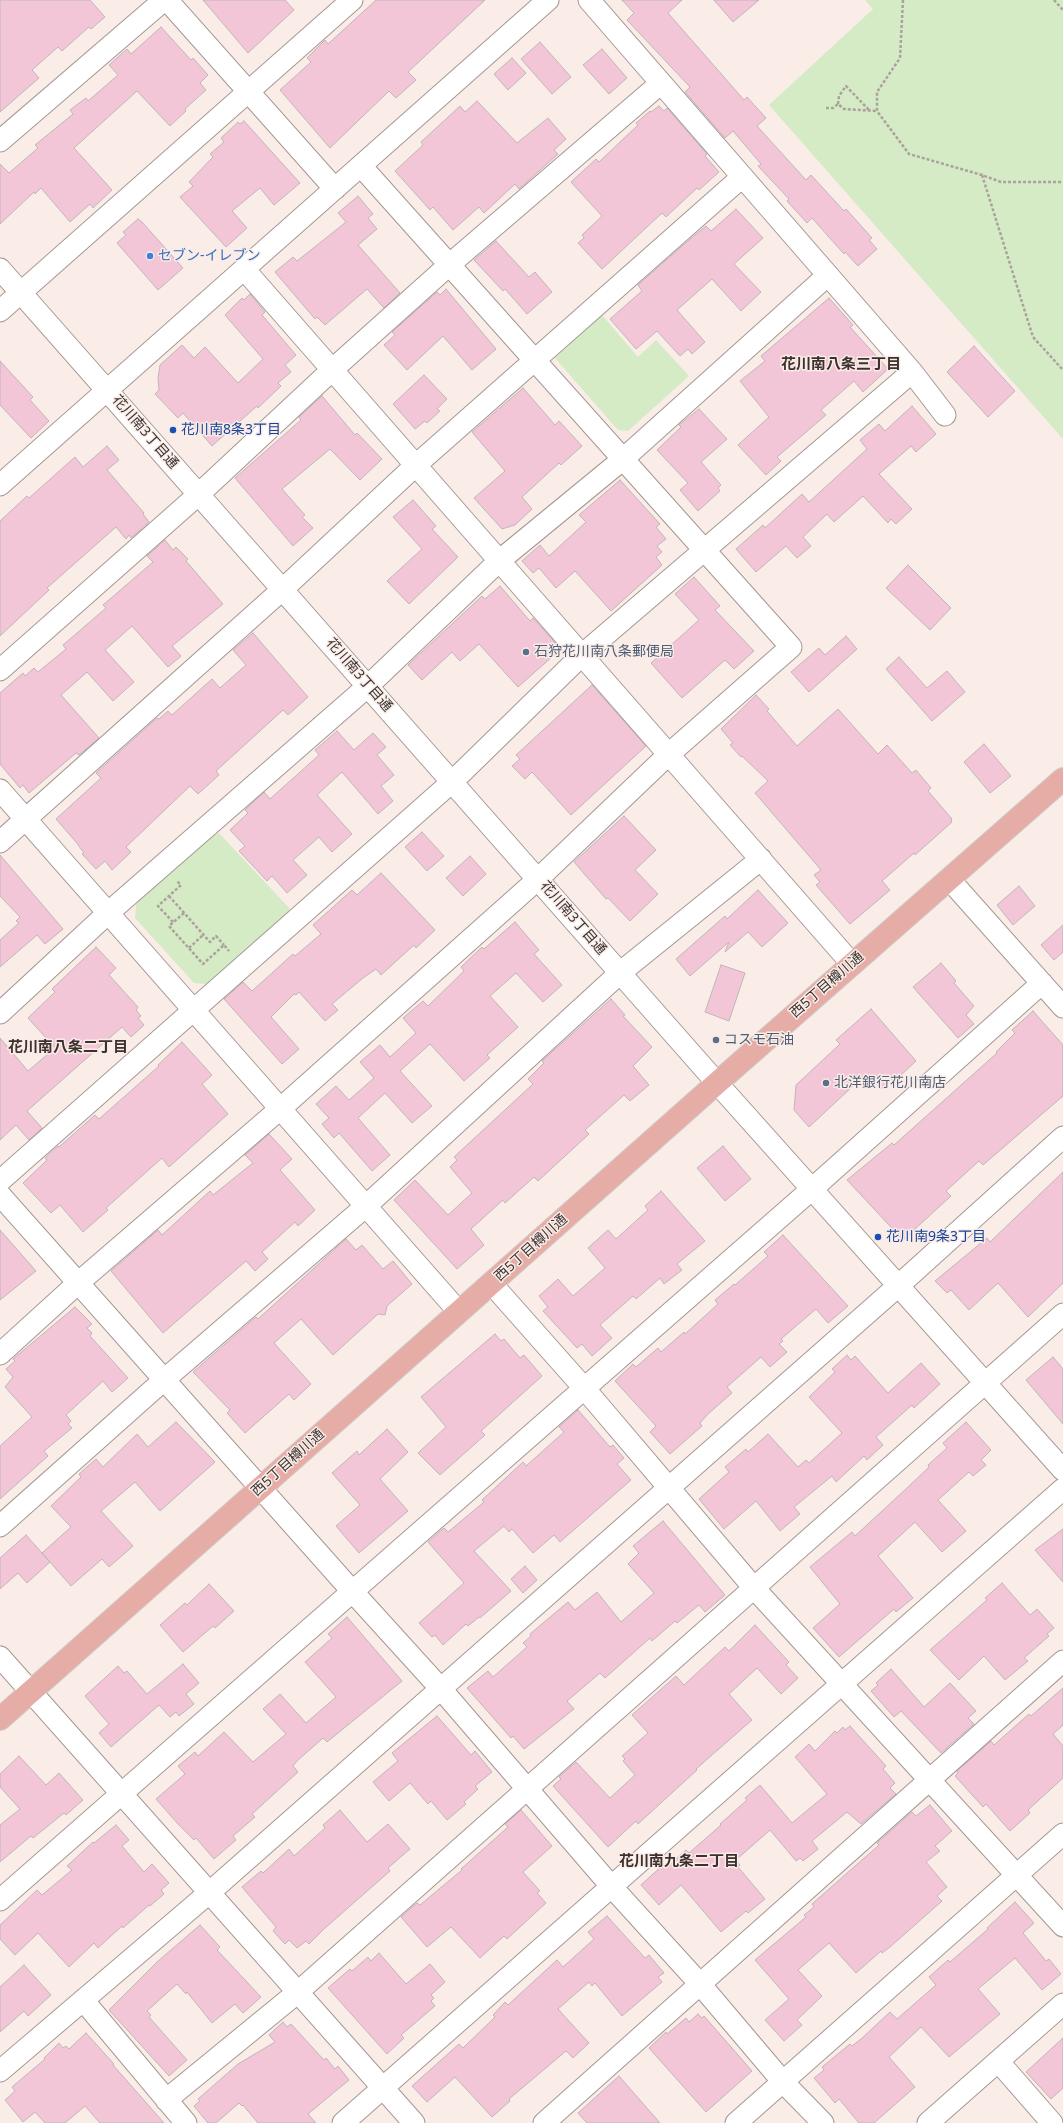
<!DOCTYPE html>
<html>
<head>
<meta charset="utf-8">
<style>
	body { margin:0 }
	canvas { display:block; background:#faece7 }
</style>
</head>
<body>
<canvas width="1063" height="2123"></canvas>
<script>
const ctx = document.querySelector('canvas').getContext('2d');
ctx.lineJoin = 'round';
function fill(path, color) { ctx.fillStyle = color; ctx.fill(path, 'evenodd'); }
const poly = rows => new Path2D(rows.map(r => 'M' + r).join(''));
function strokePath(path, color, width, dash) { ctx.strokeStyle = color; ctx.lineWidth = width; ctx.lineCap = dash ? 'butt' : 'round'; ctx.setLineDash(dash || []); ctx.stroke(path); }
function drawText(font, color, halo, rows, align = 'center') {
  ctx.font = font + ' "Noto Sans","Noto Sans JP",sans-serif'; ctx.lineWidth = 3; ctx.setLineDash([]); ctx.textBaseline = 'middle'; ctx.strokeStyle = halo; ctx.fillStyle = color; for (const [text, x, y, turn = 0] of rows) {
    ctx.save(); ctx.translate(x, y); ctx.rotate((+turn || 0) * Math.PI / 180); ctx.textAlign = isNaN(turn) ? turn : align; if (halo) ctx.strokeText(text, 0, 0); ctx.fillText(text, 0, 0); ctx.restore();
  }
}
fill(poly([
	[865,0,1063,0,1063,439,769,105,873,9],
	[602,315,638,357,656,340,689,376,628,431,618,430,555,358],
	[219,833,290,909,242,968,205,984,194,983,135,918,136,905,164,865]
]), '#d4ebc5');
const building = poly([
	[0,0,90,0,105,17,91,29,89,27,62,51,58,47,32,70,39,78,0,112,0,0],
	[203,0,285,0,294,10,248,53,203,0],
	[376,0,485,0,408,72,416,80,396,98,389,91,330,148,280,90,311,62,307,58,325,40,328,44,376,0],
	[622,0,682,0,668,13,744,100,747,97,766,118,757,126,806,180,811,175,844,211,846,209,872,238,869,240,877,249,858,266,845,252,844,254,812,218,807,223,787,201,789,199,758,166,761,164,733,131,725,138,685,92,690,87,627,20,634,13,622,0],
	[714,0,759,0,733,22,714,0],
	[161,27,191,60,193,58,208,75,200,83,206,90,185,109,186,111,170,126,137,91,74,148,112,190,93,208,90,204,70,222,41,188,35,194,34,192,0,224,0,164,9,173,38,148,35,145,73,114,70,110,86,98,88,101,118,75,109,65,127,49,131,54,161,27],
	[540,42,571,77,552,94,521,59,540,42],
	[602,49,627,78,609,94,583,65,602,49],
	[512,58,526,73,508,90,494,74,512,58],
	[477,101,517,143,548,118,566,139,554,150,558,154,519,189,515,184,484,213,479,207,453,230,433,207,430,210,395,171,423,145,421,142,460,106,465,112,477,101],
	[659,106,664,111,667,108,707,154,705,156,719,172,699,190,697,188,666,217,662,213,602,269,578,243,584,238,582,235,602,216,571,182,596,159,599,162,638,125,636,123,650,111,651,112,659,106],
	[244,121,300,183,274,205,260,188,232,211,247,228,226,247,180,197,193,186,189,182,213,157,210,154,224,142,221,138,238,122,240,124,244,121],
	[358,196,373,214,368,218,377,229,358,245,400,293,384,308,367,289,325,325,317,317,315,319,275,272,293,257,297,261,346,222,338,213,358,196],
	[736,209,763,238,734,264,761,292,741,311,712,279,677,310,705,342,692,354,688,349,680,356,657,331,636,349,610,319,642,291,638,285,689,240,706,226,711,231,736,209],
	[138,219,142,222,183,268,158,290,117,243,126,235,123,232,138,219],
	[496,241,529,277,535,272,552,292,527,314,505,289,503,291,474,260,496,241],
	[446,289,496,349,472,370,443,336,407,370,384,345,395,335,392,332,437,292,440,295,446,289],
	[250,294,265,312,262,315,296,355,285,365,291,372,278,383,281,386,258,408,257,406,212,446,183,413,178,418,155,394,159,390,158,378,160,365,182,345,194,358,205,347,238,383,263,359,225,315,242,298,244,300,250,294],
	[829,298,853,325,850,327,888,369,863,392,854,381,821,410,826,415,777,457,781,461,766,475,738,445,769,417,740,381,765,361,761,356,829,298],
	[974,346,1015,391,988,417,947,372,974,346],
	[0,361,33,397,30,400,49,421,31,438,0,405,0,361],
	[424,375,447,399,437,409,440,411,427,423,425,421,415,429,393,404,424,375],
	[523,388,555,425,559,421,582,446,561,465,559,463,522,497,532,509,515,525,502,529,474,498,505,471,472,432,523,388],
	[322,396,355,435,357,433,382,459,360,480,330,449,282,489,305,515,302,517,313,528,293,546,235,478,301,420,299,417,322,396],
	[912,406,936,434,916,452,911,446,879,474,912,509,896,524,891,519,888,523,863,496,834,522,827,514,803,537,811,546,797,558,786,546,756,572,736,549,763,525,765,528,802,494,809,502,867,449,860,440,879,424,885,431,912,406],
	[699,409,727,439,701,462,721,485,718,488,720,491,698,511,680,490,688,483,657,450,681,427,679,425,699,409],
	[107,446,119,460,107,470,144,513,143,514,149,522,131,538,129,535,126,539,116,527,47,588,49,590,0,636,0,521,27,496,29,498,75,457,83,467,107,446],
	[620,480,660,524,656,527,666,539,657,546,662,552,656,557,662,565,611,611,575,571,556,588,539,568,533,573,522,561,540,545,549,556,586,522,579,515,620,480],
	[413,500,436,526,432,529,458,557,409,604,387,581,422,549,393,517,413,500],
	[165,540,173,550,176,547,188,559,186,561,223,604,172,646,181,656,168,667,132,626,105,650,134,682,113,701,87,672,61,695,99,738,79,755,76,753,29,793,23,785,20,788,0,764,0,693,23,673,25,676,34,668,38,672,66,649,63,645,106,608,103,605,153,562,147,556,165,540],
	[908,565,951,608,930,630,886,588,908,565],
	[694,577,720,606,715,610,754,651,734,669,725,660,682,698,651,663,699,620,675,594,694,577],
	[500,586,530,621,533,618,561,649,518,687,479,644,460,661,452,652,422,680,408,665,482,596,485,599,500,586],
	[253,633,308,697,288,715,283,710,216,771,219,775,198,794,190,786,126,847,131,852,112,870,105,861,96,869,82,854,84,853,76,842,56,819,101,778,96,773,157,718,159,719,168,711,172,715,212,679,220,688,246,665,233,650,253,633],
	[846,636,857,649,809,692,791,672,819,648,825,655,846,636],
	[899,657,927,688,947,671,965,692,932,721,886,669,899,657],
	[592,685,646,746,571,815,532,772,525,779,512,766,520,759,516,755,592,685],
	[756,695,769,709,767,711,797,746,838,709,878,754,887,745,912,773,916,770,931,788,928,791,952,819,951,820,952,822,915,855,914,853,882,881,890,890,850,924,816,885,820,882,814,875,821,870,755,793,768,781,742,756,741,757,730,745,733,743,721,729,756,695],
	[337,731,354,750,373,733,386,747,377,755,394,775,381,786,393,801,378,814,342,772,317,795,352,834,332,852,319,837,293,860,307,875,287,893,272,876,267,881,239,851,245,846,230,830,248,813,245,810,264,792,270,799,319,755,315,750,337,731],
	[984,744,1011,776,990,793,964,762,984,744],
	[624,816,656,850,635,870,658,894,630,921,608,898,606,899,574,862,624,816],
	[422,832,444,856,427,871,405,847,422,832],
	[0,855,63,929,45,944,37,935,0,967,0,940,19,923,16,921,20,917,0,896,0,855],
	[470,856,486,874,463,896,446,878,470,856],
	[381,873,435,930,416,948,414,945,381,975,376,969,363,978,332,1004,338,1010,325,1021,299,992,296,995,294,994,271,1017,299,1049,282,1064,224,999,243,982,252,991,293,954,295,956,321,934,313,925,352,890,357,895,381,873],
	[1019,886,1035,906,1013,925,997,905,1019,886],
	[758,890,788,923,762,947,748,932,725,952,729,942,690,976,676,959,725,916,727,919,758,890],
	[515,922,539,950,534,954,562,985,543,1002,516,973,490,996,518,1027,487,1055,490,1058,464,1081,430,1044,400,1071,432,1106,412,1123,385,1093,358,1118,390,1155,372,1171,339,1133,334,1138,322,1124,329,1118,316,1104,336,1086,349,1100,374,1078,360,1062,380,1045,390,1057,416,1033,403,1018,423,1001,428,1006,464,971,461,967,482,947,484,949,515,922],
	[1063,925,1063,952,1054,960,1041,945,1063,925],
	[96,947,116,968,109,975,138,1007,136,1010,141,1016,138,1018,144,1025,131,1037,122,1027,27,1111,42,1128,29,1140,16,1125,0,1140,0,1038,28,1071,55,1048,28,1018,55,992,52,989,96,947],
	[941,963,956,981,954,983,974,1006,966,1015,974,1024,958,1038,913,987,941,963],
	[721,965,745,973,729,1021,705,1012,721,965],
	[611,999,625,1015,623,1016,652,1047,633,1066,649,1085,630,1101,624,1095,585,1130,589,1134,538,1181,534,1177,505,1203,503,1200,471,1229,484,1245,457,1269,394,1200,415,1180,448,1215,472,1193,450,1167,457,1160,454,1157,533,1084,528,1079,544,1063,542,1061,611,999],
	[871,1009,916,1061,897,1079,895,1076,881,1089,866,1074,809,1127,794,1110,796,1085,840,1044,836,1040,871,1009],
	[1033,1011,1063,1045,1063,1096,983,1165,979,1161,946,1191,951,1196,903,1240,847,1180,892,1143,894,1145,997,1053,996,1052,1015,1033,1012,1030,1033,1011],
	[182,1042,212,1075,202,1084,228,1114,169,1167,162,1158,106,1208,108,1210,83,1232,60,1205,51,1213,23,1183,47,1160,45,1158,58,1146,59,1147,95,1115,99,1119,159,1066,158,1065,182,1042],
	[269,1134,292,1159,280,1170,315,1210,298,1226,295,1222,262,1252,268,1259,255,1271,246,1261,163,1333,111,1271,158,1230,162,1235,210,1191,213,1195,253,1163,245,1155,269,1134],
	[723,1146,751,1179,725,1201,697,1168,723,1146],
	[1063,1172,1063,1283,1028,1317,998,1283,969,1310,951,1290,947,1293,935,1281,987,1238,990,1242,1063,1172],
	[661,1191,705,1241,677,1264,682,1270,664,1284,660,1278,636,1299,633,1296,600,1325,612,1338,592,1356,582,1344,577,1348,543,1311,548,1307,539,1296,558,1279,573,1296,605,1268,588,1248,608,1230,616,1239,648,1210,645,1206,661,1191],
	[0,1230,36,1271,0,1300,0,1230],
	[783,1235,848,1306,828,1323,816,1309,781,1339,783,1341,779,1344,787,1352,770,1367,761,1357,727,1387,732,1393,708,1414,700,1423,702,1426,670,1454,650,1432,656,1426,615,1381,633,1364,636,1367,658,1348,661,1352,684,1332,685,1334,718,1304,715,1300,734,1284,735,1285,768,1256,764,1252,783,1235],
	[346,1239,356,1250,362,1245,383,1269,393,1261,412,1284,387,1306,385,1315,378,1314,333,1355,301,1319,274,1343,311,1384,294,1400,289,1394,245,1433,227,1413,230,1410,193,1372,256,1317,258,1319,346,1239],
	[75,1307,92,1324,87,1328,92,1333,90,1336,128,1378,112,1392,103,1381,66,1415,71,1421,68,1424,72,1428,44,1451,48,1456,0,1499,0,1446,32,1417,5,1387,13,1377,6,1369,15,1361,13,1359,75,1307],
	[495,1334,501,1341,504,1339,520,1358,524,1355,542,1376,481,1431,485,1435,440,1475,418,1453,446,1427,421,1397,495,1334],
	[847,1355,851,1360,855,1356,888,1393,921,1363,940,1384,914,1408,912,1405,876,1437,883,1445,867,1460,864,1456,836,1482,832,1476,794,1507,800,1514,780,1531,756,1501,724,1529,699,1499,729,1472,725,1467,746,1449,748,1452,768,1434,798,1467,806,1460,809,1463,842,1433,809,1397,835,1372,832,1369,847,1355],
	[1053,1357,1063,1369,1063,1424,1026,1380,1053,1357],
	[578,1410,610,1447,613,1445,624,1458,617,1464,631,1480,560,1542,554,1535,533,1553,512,1529,509,1532,504,1526,474,1551,511,1591,480,1618,479,1617,468,1626,466,1624,443,1645,435,1635,432,1637,419,1623,464,1583,428,1542,444,1528,448,1532,484,1502,482,1500,523,1462,526,1466,564,1432,559,1427,578,1410],
	[176,1422,215,1462,160,1511,135,1482,101,1511,133,1546,109,1567,102,1559,71,1586,42,1553,71,1527,51,1506,81,1477,79,1474,96,1459,103,1467,137,1434,148,1447,176,1422],
	[966,1422,991,1450,981,1460,986,1465,973,1476,969,1472,938,1500,966,1531,942,1552,915,1522,878,1556,913,1598,896,1612,894,1609,839,1657,813,1628,840,1604,810,1567,852,1532,855,1536,908,1487,929,1467,928,1465,947,1448,943,1443,966,1422],
	[387,1429,408,1452,380,1479,408,1511,359,1553,336,1526,360,1505,332,1473,357,1451,359,1455,387,1429],
	[663,1521,725,1595,705,1612,699,1605,677,1623,675,1621,652,1641,650,1638,605,1678,600,1673,567,1701,574,1709,524,1749,513,1736,511,1738,467,1688,488,1671,493,1677,527,1647,523,1643,531,1636,530,1634,568,1602,575,1610,597,1592,621,1622,654,1593,628,1564,639,1553,633,1546,663,1521],
	[1063,1529,1063,1582,1035,1550,1063,1529],
	[26,1535,50,1562,27,1583,18,1573,0,1589,0,1558,26,1535],
	[525,1566,537,1580,523,1593,511,1579,525,1566],
	[1002,1583,1030,1615,1037,1609,1054,1628,1047,1634,1049,1636,1024,1658,1028,1661,1005,1680,984,1656,959,1680,930,1650,987,1600,985,1598,1002,1583],
	[209,1584,234,1611,215,1628,213,1626,183,1652,160,1625,185,1603,187,1605,209,1584],
	[347,1617,402,1681,327,1742,323,1738,297,1761,293,1766,298,1772,252,1814,255,1817,233,1836,236,1840,214,1859,196,1838,194,1840,178,1824,156,1799,185,1774,178,1766,195,1752,198,1756,224,1732,253,1762,286,1734,263,1709,280,1694,306,1723,336,1697,305,1662,332,1638,328,1634,347,1617],
	[755,1625,789,1662,786,1665,798,1678,781,1694,757,1668,729,1694,752,1720,696,1769,697,1770,638,1824,636,1821,608,1847,553,1786,561,1779,559,1777,576,1762,610,1798,635,1775,623,1761,625,1759,622,1756,648,1733,632,1715,676,1676,684,1685,725,1647,729,1651,755,1625],
	[183,1664,199,1683,186,1694,194,1704,179,1716,176,1712,170,1717,159,1705,111,1747,99,1733,109,1724,85,1696,118,1666,124,1673,127,1671,147,1694,183,1664],
	[891,1669,924,1707,950,1683,976,1711,968,1718,974,1724,941,1753,901,1711,894,1717,871,1691,878,1685,876,1683,891,1669],
	[1063,1688,1063,1725,1053,1734,1063,1746,1063,1778,1028,1810,1030,1813,1010,1831,986,1804,983,1807,955,1776,958,1773,957,1771,991,1741,994,1745,1029,1714,1031,1716,1063,1688],
	[437,1716,471,1755,475,1751,492,1772,475,1786,478,1789,464,1802,466,1804,447,1820,431,1801,428,1804,410,1783,389,1801,373,1782,398,1761,392,1753,437,1716],
	[850,1726,886,1766,883,1769,895,1783,890,1788,896,1794,861,1824,847,1812,812,1841,818,1849,803,1861,800,1858,796,1861,770,1830,736,1860,740,1865,738,1867,765,1899,748,1913,746,1911,721,1932,681,1885,659,1905,641,1885,664,1864,667,1867,686,1850,689,1853,721,1825,720,1824,747,1800,745,1798,760,1785,792,1823,827,1794,795,1757,809,1744,815,1751,835,1731,837,1733,843,1727,845,1730,850,1726],
	[19,1756,46,1785,59,1773,83,1800,66,1815,64,1813,33,1838,31,1836,0,1862,0,1825,20,1809,0,1787,0,1774,19,1756],
	[930,1805,952,1831,935,1846,940,1851,926,1862,947,1887,937,1896,942,1901,890,1947,882,1953,881,1951,856,1973,829,1943,798,1970,822,1996,797,2020,802,2025,784,2041,765,2020,789,1999,755,1960,806,1917,804,1915,814,1907,812,1904,879,1845,877,1843,912,1812,916,1816,930,1805],
	[340,1810,367,1842,388,1824,410,1849,388,1868,390,1871,324,1929,309,1944,306,1941,297,1948,289,1940,285,1944,273,1931,276,1927,242,1887,261,1871,263,1873,289,1849,294,1856,325,1828,323,1825,340,1810],
	[521,1810,552,1846,523,1872,540,1891,537,1893,546,1903,507,1939,504,1936,480,1958,451,1927,427,1947,401,1917,417,1903,420,1905,462,1870,461,1869,508,1827,505,1824,521,1810],
	[116,1825,129,1840,122,1846,144,1872,152,1864,169,1883,161,1890,164,1894,150,1906,149,1905,123,1928,122,1926,98,1948,94,1943,69,1967,38,1933,15,1955,0,1939,0,1925,37,1890,42,1895,72,1870,67,1866,93,1842,94,1843,116,1825],
	[1015,1902,1034,1923,1023,1933,1046,1961,1049,1959,1061,1974,1042,1990,1015,1958,978,1989,1000,2014,949,2057,921,2027,889,2057,915,2087,874,2123,859,2123,839,2099,835,2103,814,2078,824,2070,822,2067,850,2044,852,2046,861,2039,890,2012,897,2019,936,1985,929,1977,948,1960,950,1962,988,1929,987,1928,1015,1902],
	[607,1916,645,1958,649,1955,664,1973,658,1977,662,1982,622,2016,595,1983,592,1986,589,1982,558,2009,589,2043,573,2058,566,2051,509,2099,510,2101,492,2117,455,2077,427,2102,412,2086,459,2044,463,2048,495,2017,493,2015,505,2002,508,2005,557,1960,563,1967,594,1939,588,1932,607,1916],
	[200,1925,220,1947,217,1950,261,1997,243,2013,235,2004,212,2023,187,1992,186,1994,177,1984,147,2011,151,2015,149,2017,187,2060,169,2076,109,2010,157,1962,200,1925],
	[379,1953,406,1984,430,1964,445,1982,431,1995,434,1998,431,2001,435,2006,401,2035,404,2038,387,2054,328,1988,350,1969,352,1971,368,1957,371,1961,379,1953],
	[24,1965,51,1995,28,2016,24,2011,0,2032,0,1987,24,1965],
	[698,2014,702,2018,704,2016,752,2071,706,2112,649,2048,666,2032,667,2034,686,2018,689,2022,698,2014],
	[283,2022,287,2027,291,2024,324,2060,326,2058,335,2069,338,2066,349,2080,308,2114,316,2123,258,2123,243,2105,242,2106,239,2103,216,2123,208,2123,194,2106,200,2101,198,2099,238,2064,275,2042,269,2035,283,2022],
	[86,2033,114,2064,113,2065,164,2123,100,2123,85,2106,65,2123,45,2123,35,2112,23,2122,5,2100,15,2091,12,2087,45,2059,44,2058,59,2043,63,2048,66,2046,69,2049,86,2033],
	[1063,2038,1063,2088,1051,2099,1026,2072,1063,2038],
	[619,2076,660,2123,587,2123,578,2113,619,2076]
]);
fill(building, '#f2c5d7');
strokePath(building, '#c2b5ba', 1);
const minor = poly([
	[167,0,335,189],
	[589,0,912,372,945,415],
	[0,141,164,0],
	[0,269,717,1083,1063,1470],
	[244,269,852,964],
	[0,311,352,0],
	[0,485,548,0],
	[0,670,199,494,332,370,449,265,661,83],
	[0,790,459,1312],
	[0,842,283,589,416,465,742,177],
	[949,879,1063,1007],
	[0,1013,108,913,368,686,499,561,622,460,828,275],
	[0,1181,453,781,582,655,912,372],
	[0,1195,352,1591,441,1689,611,1886,700,1984,783,2082,823,2123],
	[491,1283,584,1388,754,1588,1063,1926],
	[0,1354,78,1283,280,1109,538,879,669,754,791,647,361,166],
	[0,1526,165,1379,366,1206,621,972,761,859],
	[0,1657,414,2123],
	[0,1900,812,1189,1042,983],
	[83,2000,186,2123],
	[998,2061,1052,2123],
	[0,2071,210,1892,898,1286,1063,1137],
	[166,2100,298,1992,1063,1314],
	[343,2123,1063,1489],
	[544,2123,1063,1661],
	[736,2123,1063,1834],
	[928,2123,1063,2004]
]);
const major = poly([
	[0,1719,717,1083,1063,779]
]);
strokePath(minor, '#a59894', 23);
strokePath(major, '#cfcece', 24);
strokePath(poly([
	[903,0,900,58,877,92,877,111,909,154,982,175,1001,182,1063,182],
	[1054,0,1063,10],
	[838,104,839,96,846,86,869,110],
	[826,108,833,108,838,104,844,109,877,111],
	[982,175,1033,337,1063,370],
	[169,896,210,942,216,936,224,945],
	[184,913,169,926,203,964,224,945,229,951],
	[173,922,158,906,181,885,177,881],
	[189,948,203,935]
]), '#aba19d', 2.5, [3, 2]);
strokePath(minor, '#fff', 21);
strokePath(major, '#e6aca6', 22);
for (const [x, y, r, color] of [
	[150,256,4,"#3f7fe0"],
	[173,430,4,"#1a4fb4"],
	[526,652,4,"#5c6f8a"],
	[716,1040,4,"#5c6f8a"],
	[826,1083,4,"#5c6f8a"],
	[878,1237,4,"#1a4fb4"]
]) { const dot = new Path2D(); dot.arc(x, y, r, 0, 2 * Math.PI); ctx.fillStyle = color; ctx.fill(dot); strokePath(dot, '#faece7', 1.5); }
drawText('14px', '#366cbe', '#faece7', [
	["セブン-イレブン",158,256]
], 'left');
drawText('14px', '#164399', '#faece7', [
	["花川南8条3丁目",181,430],
	["花川南9条3丁目",886,1237]
], 'left');
drawText('14px', '#393432', '#faece7', [
	["花川南3丁目通",145,432,49],
	["花川南3丁目通",359,675,49],
	["花川南3丁目通",573,918,49],
	["西5丁目樽川通",827,985,-41],
	["西5丁目樽川通",531,1248,-42],
	["西5丁目樽川通",288,1463,-42]
]);
drawText('14px', '#4e5e75', '#faece7', [
	["石狩花川南八条郵便局",534,652],
	["コスモ石油",724,1040],
	["北洋銀行花川南店",834,1083]
], 'left');
drawText('bold 15px', '#3c312e', '#faece7', [
	["花川南八条三丁目",841,365],
	["花川南八条二丁目",68,1048],
	["花川南九条二丁目",679,1862]
]);
</script>
</body>
</html>
